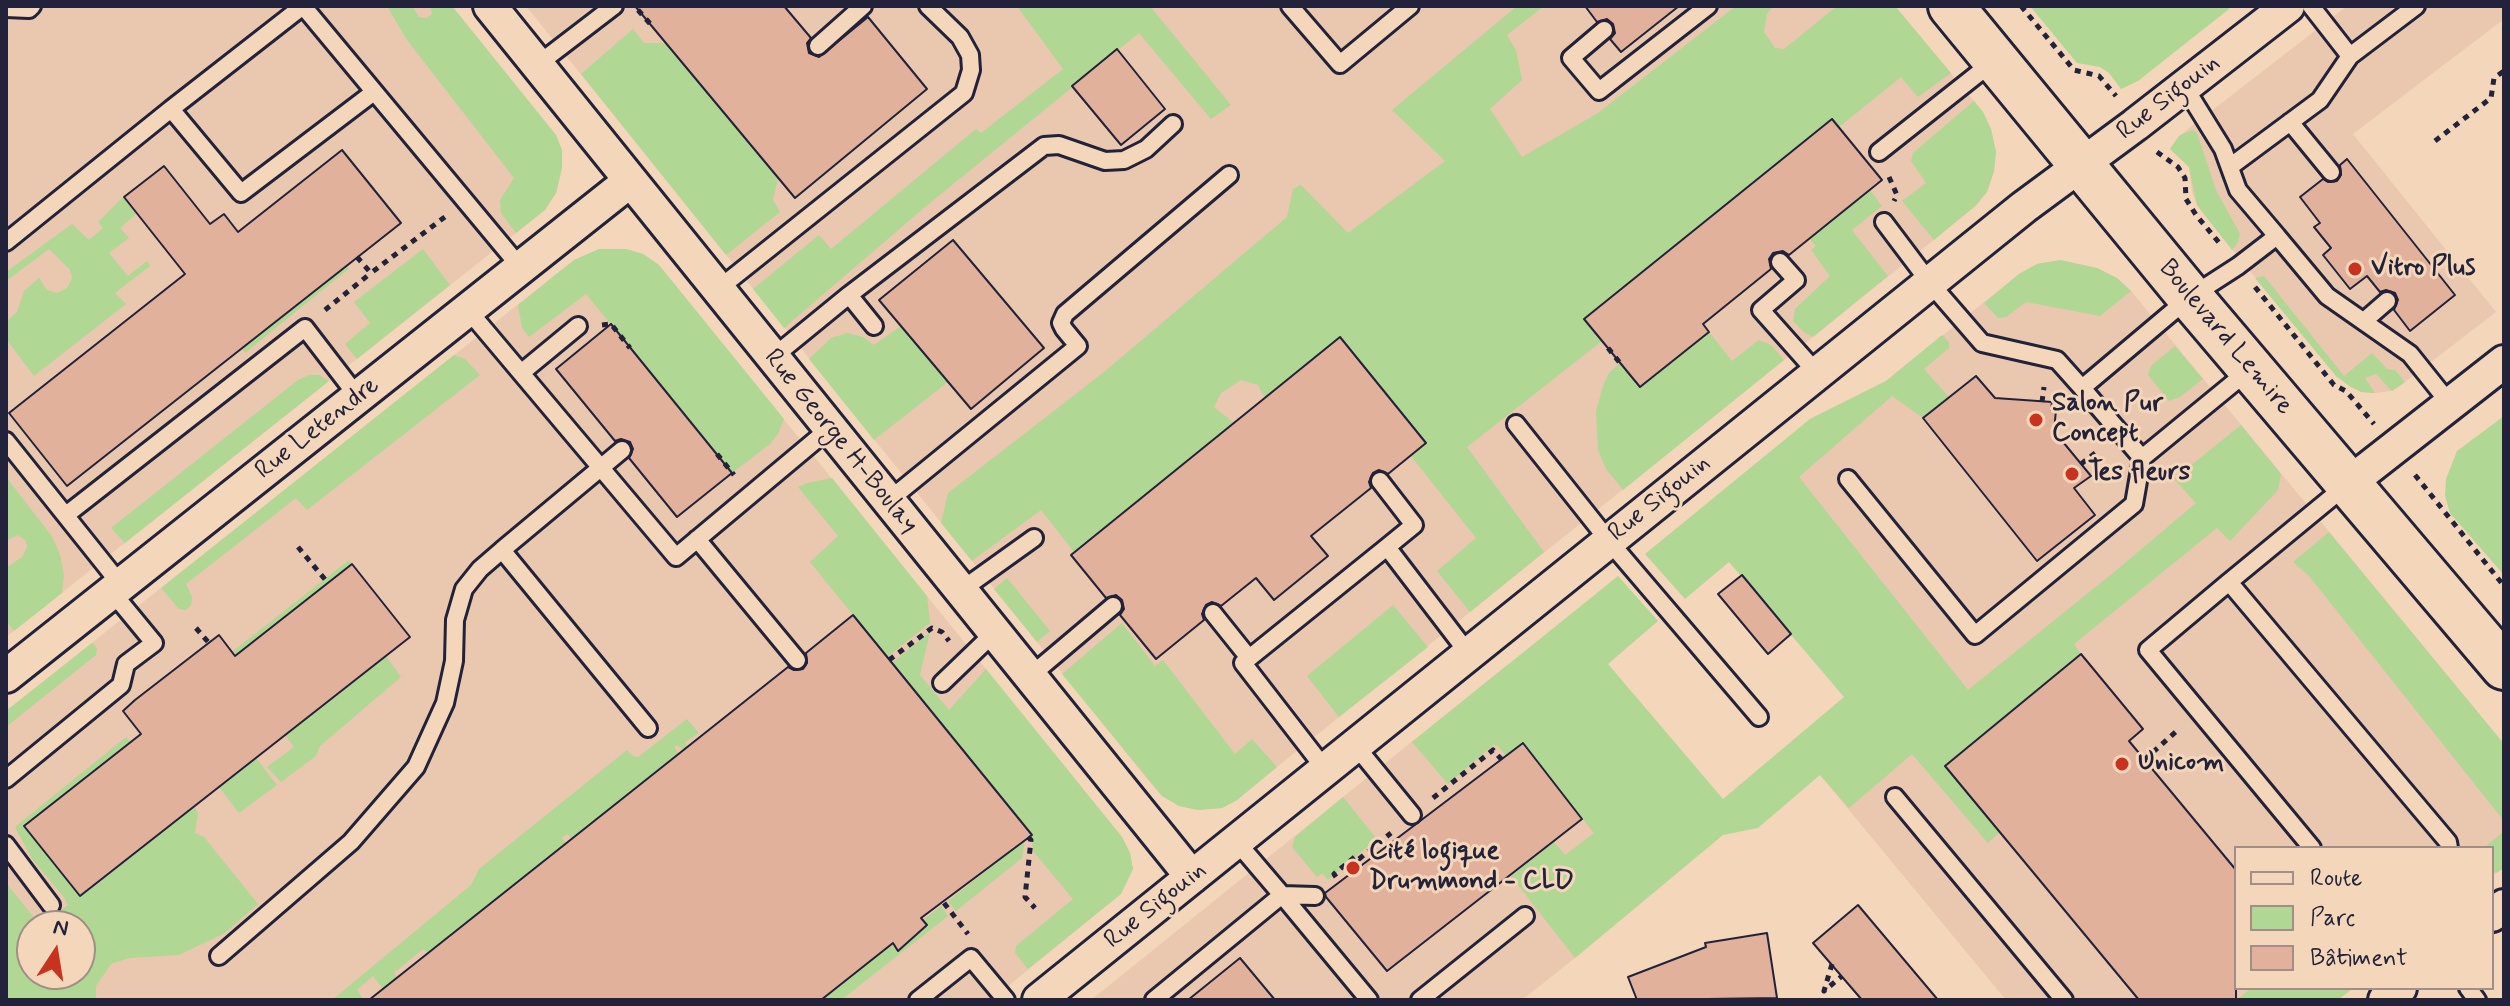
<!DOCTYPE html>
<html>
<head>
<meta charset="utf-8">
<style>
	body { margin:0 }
	#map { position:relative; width:2510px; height:1006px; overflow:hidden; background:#f4d6ba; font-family:Mynerve,sans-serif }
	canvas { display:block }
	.frame { position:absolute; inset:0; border:8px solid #22223b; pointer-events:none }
	.legend { position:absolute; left:2234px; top:846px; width:260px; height:144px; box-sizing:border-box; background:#f4d6ba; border:2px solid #a08e87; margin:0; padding:10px 14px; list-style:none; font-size:24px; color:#22223b }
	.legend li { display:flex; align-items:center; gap:16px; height:40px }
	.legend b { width:40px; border:2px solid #a08e87 }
	.north { position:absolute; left:16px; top:910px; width:80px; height:80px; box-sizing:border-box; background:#f4d6ba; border:2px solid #a08e87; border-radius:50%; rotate:12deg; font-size:22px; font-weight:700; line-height:32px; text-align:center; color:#22223b }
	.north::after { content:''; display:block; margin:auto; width:28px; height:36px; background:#c8321e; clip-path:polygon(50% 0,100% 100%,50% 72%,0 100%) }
</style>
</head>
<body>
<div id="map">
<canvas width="2510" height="1006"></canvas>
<div class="frame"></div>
<ul class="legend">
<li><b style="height:10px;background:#f4d6ba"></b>Route</li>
<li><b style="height:22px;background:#b0d794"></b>Parc</li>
<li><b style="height:22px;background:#e1b19c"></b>Bâtiment</li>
</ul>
<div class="north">N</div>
</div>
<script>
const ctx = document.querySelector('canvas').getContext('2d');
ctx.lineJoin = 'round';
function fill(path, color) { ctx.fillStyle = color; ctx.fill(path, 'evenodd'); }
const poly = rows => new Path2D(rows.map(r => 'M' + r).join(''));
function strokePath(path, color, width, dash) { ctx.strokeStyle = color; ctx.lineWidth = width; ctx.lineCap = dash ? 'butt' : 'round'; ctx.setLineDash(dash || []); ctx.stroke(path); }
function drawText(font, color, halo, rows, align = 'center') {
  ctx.font = font + ' Mynerve,sans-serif'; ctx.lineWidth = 6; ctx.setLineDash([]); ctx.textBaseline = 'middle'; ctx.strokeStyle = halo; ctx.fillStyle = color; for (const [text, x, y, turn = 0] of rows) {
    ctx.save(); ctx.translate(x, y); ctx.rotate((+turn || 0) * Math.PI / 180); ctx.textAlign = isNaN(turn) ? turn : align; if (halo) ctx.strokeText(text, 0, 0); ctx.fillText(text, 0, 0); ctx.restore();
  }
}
fill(poly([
	[6,6,452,6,556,135,562,150,562,168,556,193,545,210,6,637],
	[526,6,1895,6,1983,112,1991,129,1996,152,1994,171,1987,192,1976,206,1277,767,1237,800,1222,808,1198,810,1179,806,1162,796,1148,780],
	[2347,6,2504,6,2504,19,2353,134,2496,312,2405,382,2392,391,2375,393,2361,392,2336,376,2205,216,2197,205,2192,192,2189,167,2170,149,2179,136],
	[599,249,626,249,643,254,659,265,1122,837,1130,853,1133,869,1121,894,991,1000,6,1000,6,711,574,260],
	[32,926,80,926,80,974,32,974],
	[2060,260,2097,268,2117,278,2131,291,2504,744,2504,868,2492,876,2492,848,2236,848,2236,988,2353,988,2338,1000,2006,1000,1820,775,1889,719,1790,479,1810,419,1886,381,2019,274,2037,264],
	[1507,665,1684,867,1575,958,1522,1000,1091,1000]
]), '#eac8af');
fill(poly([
	[387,6,412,6,419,17,427,18,432,14,430,6,452,6,556,135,562,150,562,168,556,193,545,210,516,233,501,213,500,200,514,178,407,40],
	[1017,6,1150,6,1231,105,1211,119,1139,33,925,207,784,328,753,289,819,235,831,249,976,129,981,133,1063,69],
	[1517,6,1544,6,1507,35,1516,50,1522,80,1490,109,1522,157,1598,113,1736,6,1773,6,1767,14,1764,32,1775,48,1784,49,1837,6,1852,6,1855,9,1858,6,1895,6,1951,73,1918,97,1901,77,1839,127,1832,119,1585,318,1602,341,1467,447,1544,552,1470,612,1437,571,1476,538,1411,456,1340,337,1265,398,1258,385,1241,380,1221,393,1214,407,1234,423,1074,552,1041,510,972,561,941,523,948,493,1104,372,1287,217,1293,189,1301,185,1348,233,1445,161,1392,110],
	[2030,6,2227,6,2229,9,2138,81,2121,89,2109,73,2100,67,2077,63],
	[633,29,644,43,666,43,778,178,773,200,780,212,726,255,581,74],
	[1974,101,1983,112,1991,129,1996,152,1994,171,1987,192,1976,205,1934,240,1902,201,1926,183,1911,161,1913,153],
	[2192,130,2197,133,2216,190,2240,234,2238,242,2232,250,2197,205,2189,167,2170,149,2179,136],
	[1870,190,1882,206,1852,230,1888,276,1813,337,1805,333,1793,321,1795,309,1830,276,1811,250,1816,246,1809,238],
	[123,197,136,214,120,228,129,238,109,253,128,276,147,261,150,266,115,293,126,304,34,376,6,339,6,322,17,312,24,291,39,278,47,290,57,293,67,288,72,278,70,270,49,249,6,281,6,272,72,224,89,240,103,228,98,222],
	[423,249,450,285,357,359,345,344,370,323,354,302],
	[599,249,626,249,643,254,659,265,784,419,778,434,770,444,732,473,586,294,529,337,522,328,518,305,574,260],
	[2060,260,2097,268,2117,278,2131,291,2100,316,2026,302,2006,317,1998,318,1984,303,2019,274,2037,264],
	[347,265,349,269,336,279,245,353,242,348],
	[2264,276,2344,376,2372,353,2387,369,2395,370,2405,382,2392,391,2376,374,2365,378,2375,393,2361,392,2349,386,2336,376,2255,278],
	[901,326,948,382,874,440,809,359,831,338,847,333,863,337,874,345],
	[1709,332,1732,361,1759,340,1771,345,1784,360,1623,490,1606,469,1598,450,1596,411,1603,386,1609,373,1620,363,1640,387],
	[1942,335,1949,342,1949,348,1924,369,1949,397,1923,418,1892,396,1799,477,1968,690,2119,568,2196,503,2174,479,2241,425,2281,474,2278,490,2230,541,2217,528,2074,644,2081,654,1946,765,2000,832,1988,843,1912,754,1849,808,1820,775,1758,828,1723,835,1575,958,1511,876,1554,842,1565,855,1594,833,1523,744,1506,756,1498,746,1493,745,1448,784,1412,742,1618,576,1658,621,1608,664,1723,799,1844,697,1729,562,1685,599,1645,554,1810,419,1886,381],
	[2175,346,2203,379,2180,397,2169,401,2148,375,2151,366],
	[454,355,465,359,480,375,307,510,296,498,186,584,192,597,191,605,186,610,179,609,161,588],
	[309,375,319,375,329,381,125,543,111,528,298,380],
	[2504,416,2504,575,2450,513,2445,496,2446,479,2457,451],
	[6,477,51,535,60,554,64,576,62,593,14,631,6,621,6,568,22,557,27,548,26,541,18,535,6,541],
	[832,478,927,596,930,623,887,657,810,562,838,536,798,487,807,483],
	[2329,532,2504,744,2504,868,2496,873,2492,868,2492,848,2484,848,2503,832,2504,821,2309,576,2293,562],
	[349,560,352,564,235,656,232,652],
	[1007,578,1050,631,1037,642,994,589],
	[1393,605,1428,647,1339,717,1307,676],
	[1122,623,1155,666,1163,660,1235,754,1252,739,1277,767,1237,800,1222,808,1198,810,1179,806,1162,796,1062,674],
	[930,632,920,675,949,710,986,669,1122,837,1130,853,1133,869,1121,894,1028,969,1015,953,1016,946,1073,899,1033,851,1032,835,892,663],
	[92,643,97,648,96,655,6,727,6,711],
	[386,656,401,677,320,746,316,756,281,782,267,767,294,747,285,735],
	[687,719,699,733,685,742,687,747,683,750,678,745,674,747,679,754,572,839,567,834,562,838,566,844,428,953,423,949,394,973,397,978,383,989,373,976,357,990,364,1000,332,1000,471,885,479,869,627,750,633,756,638,757],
	[126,737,131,742,25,826,80,896,194,807,198,813,195,833,204,837,258,904,225,933,179,955,129,958,111,964,96,986,96,1000,6,1000,6,883,41,926,68,905,63,896,32,859,15,827],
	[32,926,80,926,80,974,32,974],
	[256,758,277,785,239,813,219,787],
	[1343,797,1377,839,1328,880,1322,873,1317,877,1292,847,1295,837],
	[1025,840,1022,858,956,911,948,901],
	[941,906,948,916,841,1000,821,1000,893,943,898,950,926,925,923,920],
	[2251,988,2353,988,2338,1000,2237,1000]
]), '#b0d794');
const building = poly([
	[635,6,784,6,811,38,807,43,809,53,819,57,868,17,927,89,795,198,635,6],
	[1585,6,1679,6,1621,52,1610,39,1615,33,1613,24,1607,19,1597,22,1585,6],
	[1117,49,1165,109,1121,145,1072,86,1117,49],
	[1832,119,1882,180,1789,255,1783,251,1773,253,1769,259,1771,269,1703,324,1709,332,1640,387,1584,319,1832,119],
	[342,150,401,223,67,486,9,413,185,274,124,197,164,166,210,224,224,214,238,232,342,150],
	[2347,159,2455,295,2410,331,2394,310,2398,300,2395,293,2386,290,2380,292,2367,276,2350,289,2323,255,2331,248,2314,227,2320,223,2300,197,2323,179,2328,182,2337,181,2341,175,2340,165,2347,159],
	[953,240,1044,348,971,409,879,300,953,240],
	[611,324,732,473,677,517,629,458,633,449,630,442,621,439,615,441,556,369,611,324],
	[1340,337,1426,443,1388,474,1379,470,1373,473,1369,482,1371,488,1311,536,1328,556,1274,600,1256,578,1221,606,1212,602,1206,605,1202,614,1204,620,1156,659,1120,615,1124,609,1122,600,1116,595,1106,598,1071,555,1340,337],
	[1976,376,1995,398,2052,402,2051,410,2056,410,2054,431,2091,476,2074,488,2095,515,2037,561,1923,418,1976,376],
	[352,564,410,637,80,896,24,826,141,734,123,711,135,700,219,635,235,656,352,564],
	[1742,575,1791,634,1768,654,1718,594,1742,575],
	[853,615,1032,835,921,918,927,925,898,951,893,943,821,1000,369,1000,788,667,794,670,803,669,807,663,806,653,853,615],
	[2081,654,2143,729,2129,741,2236,870,2236,1000,2139,1000,1945,766,2081,654],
	[1523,743,1582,819,1387,971,1326,897,1325,893,1523,743],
	[1858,905,1938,1000,1862,1000,1813,943,1858,905],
	[1767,933,1777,998,1637,1000,1628,977,1706,947,1705,943,1767,933],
	[1240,958,1275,1000,1188,1000,1240,958]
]);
fill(building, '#e1b19c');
strokePath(building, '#22223b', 2);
const service = poly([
	[1290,6,1340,64,1410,6],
	[2311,6,2350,56],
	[6,8,29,9,32,6],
	[1604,30,1571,58,1599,91,1708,6],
	[818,46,863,6],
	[537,65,614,6],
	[2184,86,2223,149,2238,190,2277,236],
	[374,92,241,193,171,109,303,6,521,268],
	[2290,122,2331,172],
	[1879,152,1994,61],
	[2231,166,2320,100,2350,56,2416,6],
	[1884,222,1930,283,1982,343,2057,360,2082,388,2190,297,2238,266,2277,236,2327,296,2410,354,2450,404],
	[6,242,171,109],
	[1780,262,1796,280,1761,310,1817,373],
	[717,290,964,93,971,70,970,55,960,37,928,6],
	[849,295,1044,146,1059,145,1105,161,1124,160,1146,149,1173,124],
	[468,310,676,557,829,429],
	[2364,321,2387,301],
	[772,358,849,295,874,326],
	[521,373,578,326],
	[2082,388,2142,458,2248,371],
	[1516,424,1608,540,1759,717],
	[6,441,121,585],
	[622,450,502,550,648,728],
	[1848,479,1975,635,2134,504,2142,458],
	[1380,481,1414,525,1387,547],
	[888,501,1078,346,1064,329,1061,323,1065,314,1229,175],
	[66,515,305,328,358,397],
	[697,539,797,660],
	[2229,582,2348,484],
	[960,591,1034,538],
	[1213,613,1249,658],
	[1029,677,1113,606],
	[942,683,994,633],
	[1355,745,1412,815],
	[1325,769,1243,663,1387,547,1468,653],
	[6,779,121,685,126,664,154,643,112,592],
	[1895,797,2064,1000],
	[1236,841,1282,895,1315,896],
	[6,845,51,905],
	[2312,848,2148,650,2229,582,2448,842,2449,848],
	[219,956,351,842,416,767,445,703,454,661,455,620,464,589,480,569,502,550],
	[2468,988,2477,1000],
	[918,1000,971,958,1006,1000],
	[1154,1000,1282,895,1369,1000],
	[1420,1000,1525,916]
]);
const minor = poly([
	[490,6,1192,877],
	[2348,484,2504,362],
	[6,676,630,181],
	[2492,915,2504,906],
	[1039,1000,2024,207,2135,125,2288,6],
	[2385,1000,2400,988]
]);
const secondary = poly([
	[1951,6,2190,297,2504,667]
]);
strokePath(service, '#22223b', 22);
strokePath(minor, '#22223b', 38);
strokePath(secondary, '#22223b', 50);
strokePath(poly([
	[2021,6,2074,70,2099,76,2116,96],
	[638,10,653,27],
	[2435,141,2491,98,2494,78,2504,71],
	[2157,152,2178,167,2185,178,2186,199,2196,215,2221,245],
	[1889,177,1897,195,1894,201],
	[357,257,371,273,446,216],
	[2255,287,2334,385,2346,391,2374,424],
	[325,310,371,273],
	[602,325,611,324,630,348],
	[1608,348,1620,363],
	[2042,402,2044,387],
	[717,454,734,475],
	[2081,464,2099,450],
	[2415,475,2504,586],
	[298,547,328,583],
	[196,628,209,643],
	[889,660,932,628,942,632,949,641],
	[2144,760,2179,729],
	[1433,798,1493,750,1502,760],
	[1028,837,1031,840,1025,897,1035,908],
	[1336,877,1334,874,1356,856,1359,859,1391,833],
	[944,903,968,934],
	[1832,964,1824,991,1842,976]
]), '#22223b', 5, [6, 6]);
strokePath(service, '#f4d6ba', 16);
strokePath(minor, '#f4d6ba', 32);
strokePath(secondary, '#f4d6ba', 44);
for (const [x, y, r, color] of [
	[2355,269,8,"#c8321e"],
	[2036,420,8,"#c8321e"],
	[2072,474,8,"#c8321e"],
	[2122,764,8,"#c8321e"],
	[1353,868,8,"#c8321e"]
]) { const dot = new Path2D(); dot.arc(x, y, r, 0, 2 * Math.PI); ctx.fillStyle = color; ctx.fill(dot); strokePath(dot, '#f4d6ba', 3); }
drawText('26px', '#22223b', '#f4d6ba', [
	["Rue Sigouin",2169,98,-38],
	["Boulevard Lemire",2225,338,50],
	["Rue Letendre",318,429,-38],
	["Rue George H-Boulay",840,442,51],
	["Rue Sigouin",1660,499,-39],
	["Rue Sigouin",1156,906,-39]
]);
drawText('bold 26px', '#22223b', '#f4d6ba', [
	["Vitro Plus",2371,269],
	["Salon Pur",2052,405],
	["Concept",2052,435],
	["Tes fleurs",2088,474],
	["Unicom",2138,764],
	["Cité logique",1369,853],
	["Drummond - CLD",1369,883]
], 'left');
</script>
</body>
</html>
